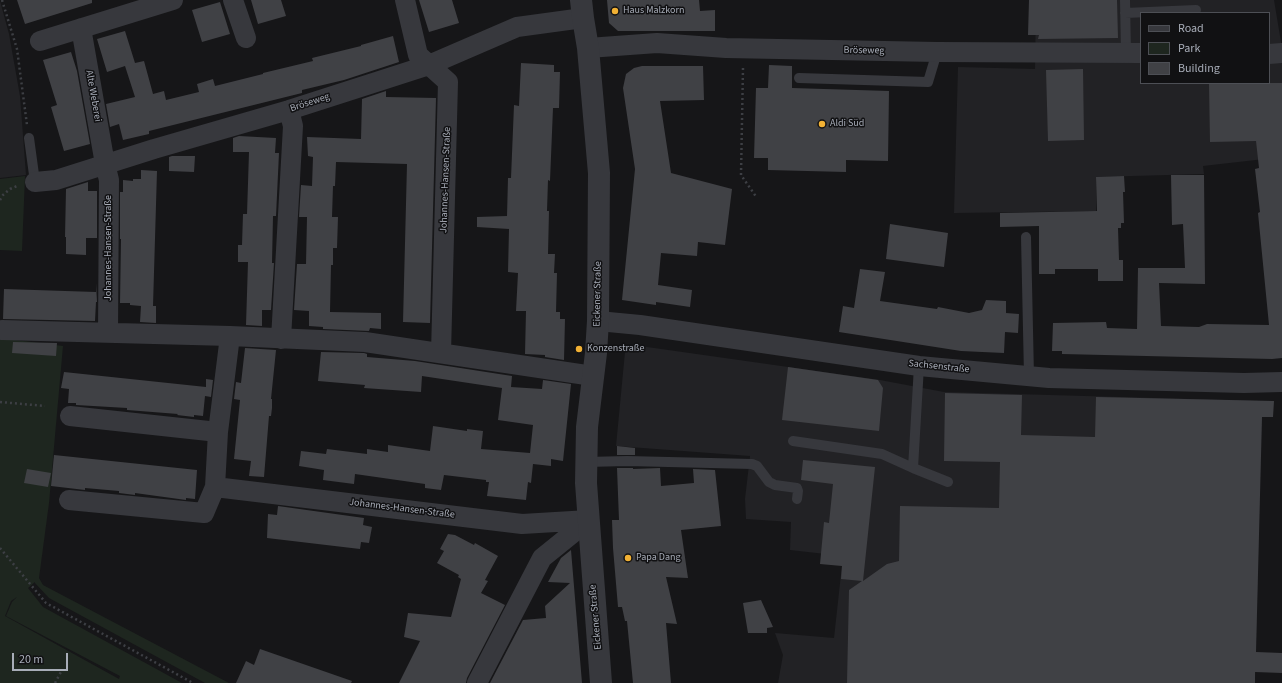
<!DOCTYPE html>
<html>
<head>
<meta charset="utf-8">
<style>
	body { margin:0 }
	#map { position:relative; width:1282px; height:683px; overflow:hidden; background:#161618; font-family:"Source Sans 3",sans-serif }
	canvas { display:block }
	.legend { position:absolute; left:1140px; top:12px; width:130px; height:72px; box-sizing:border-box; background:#111113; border:1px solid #4d4f55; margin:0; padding:5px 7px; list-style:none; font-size:12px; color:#a8adb8 }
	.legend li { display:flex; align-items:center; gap:8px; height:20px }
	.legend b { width:20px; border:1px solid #4d4f55 }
	.scale { position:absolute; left:12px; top:653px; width:56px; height:18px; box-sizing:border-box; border:2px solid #a8adb8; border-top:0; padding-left:5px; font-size:12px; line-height:14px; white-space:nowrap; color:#a8adb8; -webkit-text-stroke:3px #111113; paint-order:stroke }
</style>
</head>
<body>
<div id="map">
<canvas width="1282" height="683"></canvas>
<ul class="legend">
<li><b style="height:5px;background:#37383d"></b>Road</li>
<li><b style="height:11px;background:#1e261f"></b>Park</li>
<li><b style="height:11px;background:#404145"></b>Building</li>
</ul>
<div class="scale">20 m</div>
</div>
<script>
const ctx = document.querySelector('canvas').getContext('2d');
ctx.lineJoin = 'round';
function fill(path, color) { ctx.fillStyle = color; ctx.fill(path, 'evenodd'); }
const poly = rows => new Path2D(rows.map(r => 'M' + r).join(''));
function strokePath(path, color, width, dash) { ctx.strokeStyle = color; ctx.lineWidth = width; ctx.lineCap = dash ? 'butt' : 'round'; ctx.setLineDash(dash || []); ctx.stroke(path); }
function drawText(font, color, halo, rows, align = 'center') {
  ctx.font = font + ' "Source Sans 3",sans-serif'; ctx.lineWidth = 3; ctx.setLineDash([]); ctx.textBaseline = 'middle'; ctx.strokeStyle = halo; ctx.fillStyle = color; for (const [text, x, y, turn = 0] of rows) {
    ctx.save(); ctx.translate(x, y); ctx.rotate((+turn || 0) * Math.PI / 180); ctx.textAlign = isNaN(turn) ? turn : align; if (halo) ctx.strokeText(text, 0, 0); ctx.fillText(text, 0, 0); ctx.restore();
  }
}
fill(poly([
	[1036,0,1274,0,1282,48,1282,157,1203,166,1204,174,1096,177,1096,211,954,213,958,67,1035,69],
	[1141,13,1269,13,1269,83,1141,83],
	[0,1,9,34,20,96,26,175,0,178],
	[630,345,633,345,880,380,944,392,1262,401,1255,683,778,683,783,655,775,633,834,638,843,556,790,550,791,522,746,519,745,499,750,456,616,446,625,352,625,349]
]), '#222225');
fill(poly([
	[25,176,22,251,0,250,0,179],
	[0,338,63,346,49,503,39,578,43,585,229,683,205,683,49,598,35,583,35,582,28,588,43,607,182,683,0,683],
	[17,597,12,602,6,616,120,676,119,679,5,616,11,601]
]), '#1e261f');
fill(poly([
	[17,0,92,0,92,3,25,24],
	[251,0,281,0,286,16,258,24],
	[419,0,452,0,459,23,429,32],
	[607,0,699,0,700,11,715,10,715,31,618,31,609,23],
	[1029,0,1117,0,1118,38,1038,39,1039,35,1028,35],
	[220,2,230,34,202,42,192,10],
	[125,31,135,63,144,61,153,94,164,91,166,100,199,92,197,84,213,79,215,86,263,74,263,73,313,61,312,58,361,46,361,45,393,36,399,62,344,80,302,90,302,93,149,131,149,134,123,140,119,124,110,127,106,104,135,97,125,66,107,72,97,39],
	[71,52,77,71,90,144,64,151,51,107,57,105,43,60],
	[521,63,554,65,554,72,560,72,559,108,553,108,550,181,548,180,547,211,549,211,548,254,555,254,554,273,557,273,556,312,560,312,560,319,565,319,564,360,545,357,545,355,525,354,526,311,516,311,518,273,508,272,509,229,477,227,477,217,507,216,508,178,511,178,514,105,519,106],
	[769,65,792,66,792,88,889,91,888,161,846,160,846,172,768,170,768,158,754,158,756,88,768,88],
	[642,66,703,66,704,100,660,101,671,173,732,189,725,245,698,242,697,256,661,253,658,285,692,290,690,307,656,302,656,305,622,300,635,169,623,88,626,74,634,68],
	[1083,69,1084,140,1048,141,1046,70],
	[1209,83,1282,83,1282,358,1272,359,1062,354,1062,351,1052,351,1053,323,1106,322,1107,328,1137,329,1138,268,1185,268,1183,224,1172,225,1171,175,1204,175,1205,284,1159,283,1161,326,1199,327,1207,324,1269,325,1258,213,1260,212,1255,169,1259,168,1256,141,1210,142],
	[386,91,386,97,436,98,430,323,403,322,407,164,336,162,335,186,333,186,332,217,338,217,337,248,333,248,333,265,331,265,330,312,381,313,381,329,370,328,369,331,323,329,323,327,309,326,309,311,294,310,297,264,306,264,307,217,299,217,301,185,312,186,313,157,308,156,307,137,361,139,362,99],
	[239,136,276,138,275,153,279,153,276,216,273,216,272,263,274,263,271,310,262,310,262,326,246,325,248,262,238,262,238,245,242,245,243,214,247,214,249,152,233,152,233,138],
	[172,156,195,156,194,172,169,171,169,157],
	[141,170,157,171,153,306,156,306,156,323,140,322,141,306,130,305,130,303,120,303,121,239,120,239,120,192,123,192,123,180,133,181,133,179,141,179],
	[1124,176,1125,192,1123,192,1124,223,1121,223,1121,228,1118,228,1119,260,1123,260,1123,281,1098,281,1098,269,1055,269,1055,274,1039,274,1039,226,1000,227,1000,213,1097,211,1096,177],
	[88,182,88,191,97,191,97,238,86,238,86,255,66,254,66,237,65,237,66,189],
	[890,224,948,233,944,267,886,259],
	[860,269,885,272,880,301,937,309,938,307,969,313,982,310,986,300,1006,301,1006,313,1019,314,1018,333,1005,332,1004,353,961,351,839,332,843,306,854,308],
	[96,283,97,302,96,302,95,321,3,319,4,289,96,292],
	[13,342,57,343,56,356,12,353],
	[245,348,276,350,271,399,272,399,272,408,271,416,269,416,264,477,249,476,251,461,234,459,240,400,234,399,236,382,241,383],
	[321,352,364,353,367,354,367,357,415,361,512,376,511,387,542,389,543,380,571,384,563,461,551,459,551,466,533,464,531,483,528,482,526,500,487,496,489,482,486,482,486,480,444,475,441,490,425,488,425,484,355,474,354,484,323,480,324,470,299,466,301,451,326,454,327,449,367,454,367,449,388,452,388,445,430,451,433,426,467,431,467,429,483,431,481,449,530,453,533,425,498,420,502,388,422,376,421,392,364,388,365,385,318,381],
	[788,367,878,380,883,388,879,431,782,420],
	[64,372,206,387,206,379,213,380,211,397,205,396,203,416,194,415,194,417,177,415,178,414,127,410,127,408,76,405,76,403,68,403,69,389,61,388],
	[945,393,1022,395,1021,435,1095,437,1096,397,1274,401,1273,417,1262,417,1256,652,1282,653,1282,673,1255,672,1255,683,847,683,849,590,862,581,841,579,842,566,820,564,824,522,829,523,833,484,801,480,803,460,875,467,863,581,887,564,899,561,900,506,999,508,1000,462,944,461],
	[617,446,635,448,635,455,617,455],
	[54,455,197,470,195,499,186,498,186,500,135,493,135,495,119,493,119,491,85,488,85,490,51,486],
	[617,468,633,468,633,469,660,468,661,486,694,483,693,469,715,470,721,526,681,530,688,578,666,577,677,624,666,623,671,683,633,683,627,621,625,621,622,607,618,607,613,548,612,520,619,520],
	[27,469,51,473,48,487,24,483],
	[278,506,364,518,363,525,372,527,369,543,361,542,360,549,267,538,268,514,277,515],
	[448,534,455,535,474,545,475,543,498,556,485,580,488,581,481,593,505,605,467,678,466,683,399,683,420,641,404,637,408,613,451,617,461,579,458,577,459,575,437,563,444,551,440,549],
	[571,550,582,683,490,683,523,620,546,618,545,606,570,583,548,582,561,558],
	[761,600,773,627,767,628,767,633,748,633,743,603],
	[260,649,352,681,351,683,236,683,246,661,254,665]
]), '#404145');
strokePath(poly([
	[2,0,17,49,27,125],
	[743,68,741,175,757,198],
	[0,200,3,195,10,189,17,186],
	[0,402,45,406],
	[0,548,46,603,193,683],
	[55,683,62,670]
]), '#3d3f44', 2.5, [2, 3]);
strokePath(poly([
	[1125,0,1126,53],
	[1125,13,1196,10],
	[799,78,928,82,937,52],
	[29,138,35,182],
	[1026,237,1029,376],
	[793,441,882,454,913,468,948,482],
	[586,462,627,461,752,464,757,466,769,482,775,485,797,488,798,491,797,499],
	[913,468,919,366]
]), '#37383d', 10);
strokePath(poly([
	[233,0,246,38],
	[405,0,418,55,448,82,441,353],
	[81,28,105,164,109,180,108,333],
	[40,41,173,0],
	[588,48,657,43,726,48,937,52,1141,53],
	[1269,54,1282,53],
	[35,182,56,180,154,149,289,110,370,84,429,65,517,27,583,18],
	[598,321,640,325,919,366,1049,378,1244,383,1282,382],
	[2,330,230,336],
	[281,339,293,126,289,110],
	[70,416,218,432],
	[69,500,204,513,215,487],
	[589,520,522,524,215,487,218,432,230,336,365,342,593,376],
	[477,683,542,558,589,520]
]), '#37383d', 20);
strokePath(poly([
	[581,0,583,18,588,48,599,173,598,321,596,353,587,427,586,483,601,683]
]), '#37383d', 22);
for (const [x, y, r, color] of [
	[615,11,4,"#f2b134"],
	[822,124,4,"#f2b134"],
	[579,349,4,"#f2b134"],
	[628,558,4,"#f2b134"]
]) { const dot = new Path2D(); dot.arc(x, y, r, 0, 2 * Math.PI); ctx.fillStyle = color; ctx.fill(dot); strokePath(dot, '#111113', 1.5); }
drawText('10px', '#a8adb8', '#111113', [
	["Haus Malzkorn",623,11],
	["Aldi Süd",830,124],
	["Konzenstraße",587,349],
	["Papa Dang",636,558]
], 'left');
drawText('10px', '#a8adb8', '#111113', [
	["Bröseweg",864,51,1],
	["Alte Weberei",93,96,80],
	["Bröseweg",310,103,-18],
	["Johannes-Hansen-Straße",446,180,-88],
	["Johannes-Hansen-Straße",109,248,-90],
	["Eickener Straße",598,294,-89],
	["Sachsenstraße",939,367,6],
	["Johannes-Hansen-Straße",402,509,7],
	["Eickener Straße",596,617,-95]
]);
</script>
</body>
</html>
